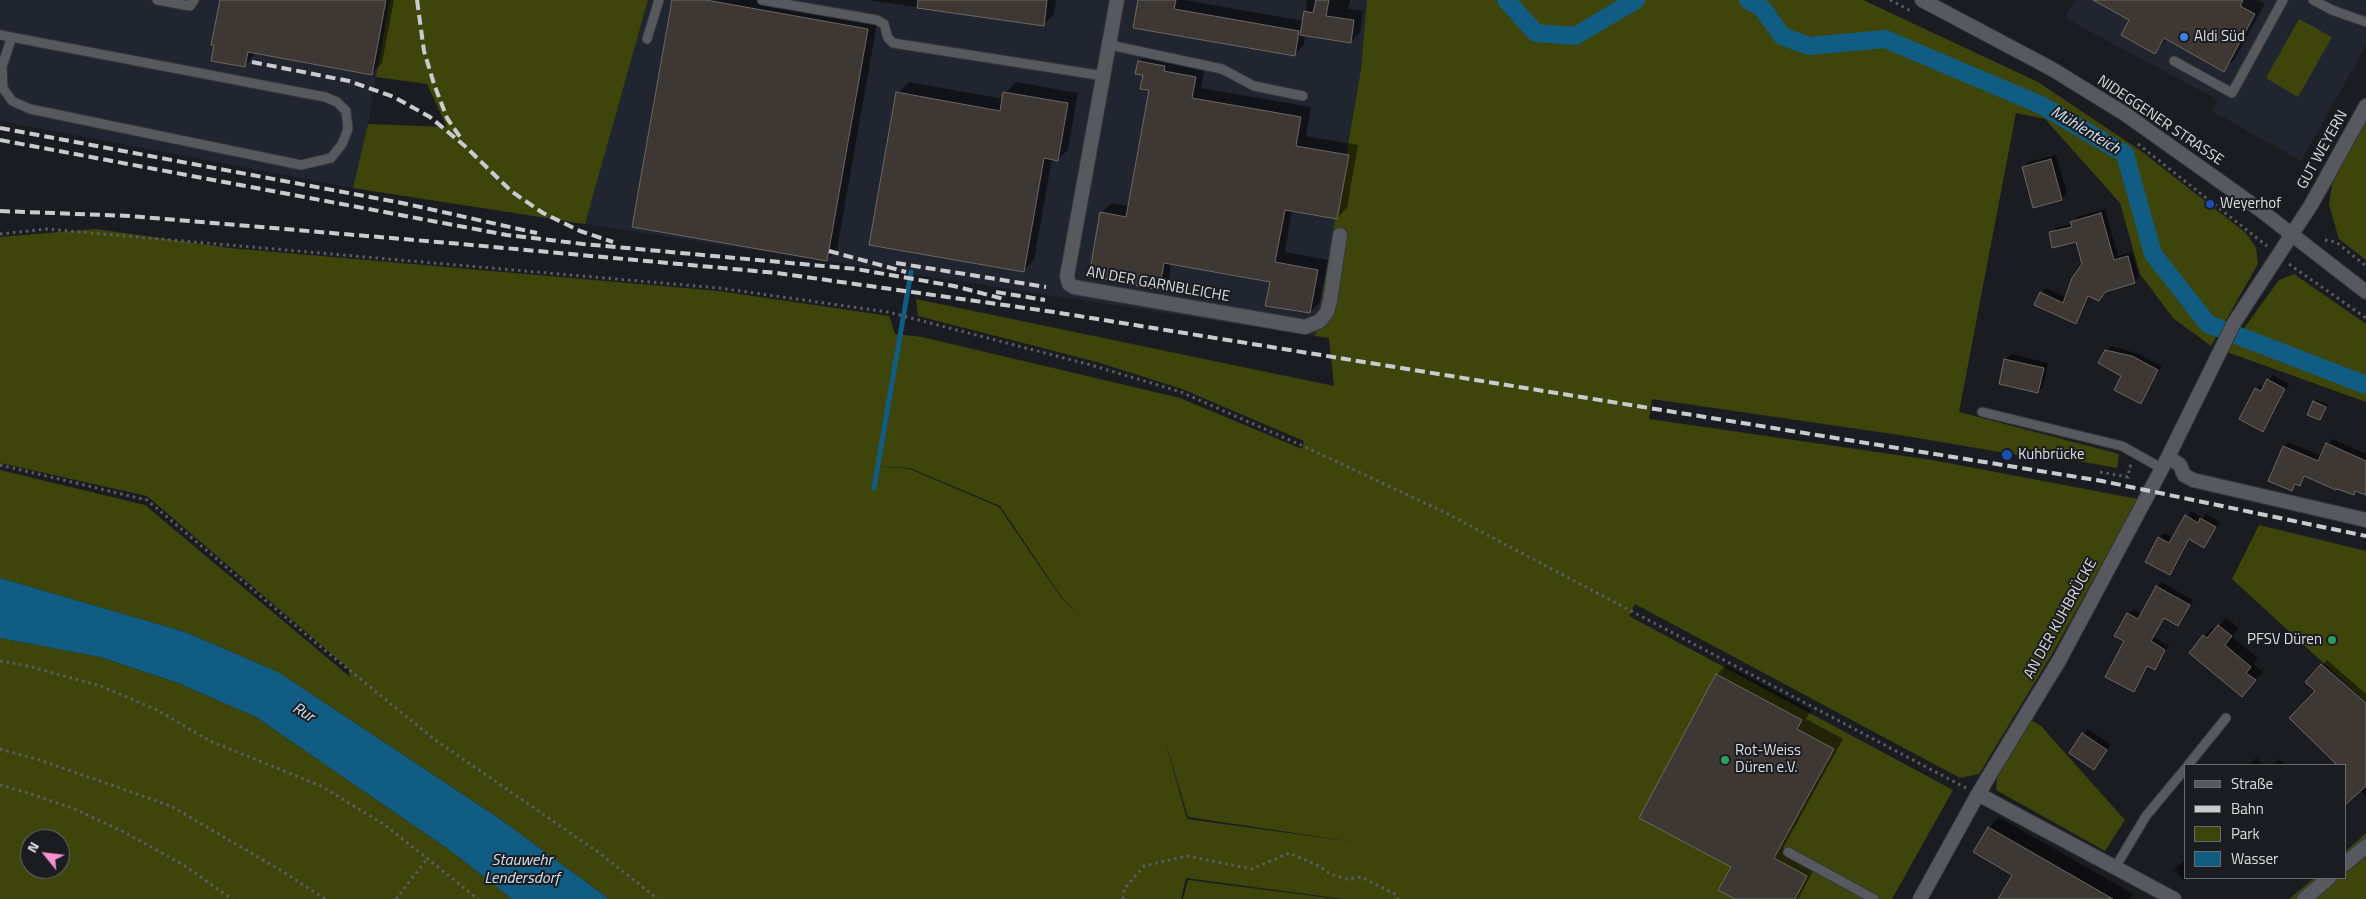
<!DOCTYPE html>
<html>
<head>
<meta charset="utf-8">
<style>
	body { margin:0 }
	#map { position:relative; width:2366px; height:899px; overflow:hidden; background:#1b1c21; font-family:"Titillium Web",sans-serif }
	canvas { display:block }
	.legend { position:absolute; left:2184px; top:764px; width:162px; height:115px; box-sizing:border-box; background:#1b1c21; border:1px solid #696a6f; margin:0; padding:6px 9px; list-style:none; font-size:15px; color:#dedfe3 }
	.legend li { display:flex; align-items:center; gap:10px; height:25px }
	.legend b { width:25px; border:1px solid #696a6f }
	.north { position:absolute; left:20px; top:829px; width:50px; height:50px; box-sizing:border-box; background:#1b1c21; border:1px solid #696a6f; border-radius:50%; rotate:299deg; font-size:14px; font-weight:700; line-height:20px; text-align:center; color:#dedfe3 }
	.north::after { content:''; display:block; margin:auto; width:18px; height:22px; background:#f491d3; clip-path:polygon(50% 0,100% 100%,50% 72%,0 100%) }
</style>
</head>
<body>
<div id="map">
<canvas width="2366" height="899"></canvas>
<ul class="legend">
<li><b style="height:6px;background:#57595f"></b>Straße</li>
<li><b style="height:6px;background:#cacbcf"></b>Bahn</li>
<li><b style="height:14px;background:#3e450b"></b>Park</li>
<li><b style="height:14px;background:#105c83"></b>Wasser</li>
</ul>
<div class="north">N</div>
</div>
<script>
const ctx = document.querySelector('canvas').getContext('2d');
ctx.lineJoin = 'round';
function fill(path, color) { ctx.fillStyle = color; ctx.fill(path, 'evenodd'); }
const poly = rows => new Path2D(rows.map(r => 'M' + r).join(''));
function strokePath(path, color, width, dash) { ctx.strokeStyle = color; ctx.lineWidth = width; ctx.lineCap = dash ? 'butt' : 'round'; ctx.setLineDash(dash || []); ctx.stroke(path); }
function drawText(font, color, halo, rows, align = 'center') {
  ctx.font = font + ' "Titillium Web",sans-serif'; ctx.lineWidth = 4; ctx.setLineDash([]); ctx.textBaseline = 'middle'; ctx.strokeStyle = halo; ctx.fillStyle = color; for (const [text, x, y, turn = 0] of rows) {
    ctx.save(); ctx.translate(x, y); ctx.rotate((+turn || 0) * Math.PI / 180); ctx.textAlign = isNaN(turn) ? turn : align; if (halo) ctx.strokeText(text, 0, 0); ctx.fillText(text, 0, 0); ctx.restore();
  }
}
fill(poly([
	[0,0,390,0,368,124,353,188,0,121],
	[648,0,1367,0,1361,69,1315,336,585,224],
	[2075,0,2366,0,2366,46,2301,161,2212,111,2218,100,2065,18]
]), '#21252f');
fill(poly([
	[390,0,648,0,585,224,353,188,368,124,447,127,427,84,376,77],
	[1367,0,1863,0,2038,82,2141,151,2246,233,2256,248,2258,264,2211,346,2173,318,2140,274,2120,203,2045,119,2016,113,1959,412,2119,454,2117,468,2055,457,2053,461,1906,436,1652,399,1649,419,1932,460,2138,499,2052,654,1979,774,1960,778,1635,604,1629,616,1953,790,1892,899,1343,899,1186,878,1181,899,609,899,500,819,278,672,185,632,0,578,0,470,145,505,350,677,348,668,147,496,0,463,0,237,96,229,230,248,719,291,889,316,895,334,922,337,1180,398,1302,449,1304,441,1182,389,1097,362,918,316,916,299,1334,386,1329,338,1315,336,1361,69],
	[874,466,910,468,1000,506,1063,599,1088,622,1062,599,999,507,910,469],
	[1164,737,1188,817,1361,843,1187,819],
	[2299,19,2332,37,2298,97,2266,78],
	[2366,120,2366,260,2339,239,2329,204,2334,174],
	[2294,274,2366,324,2366,402,2227,352,2279,280],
	[2259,525,2366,551,2366,702,2232,579],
	[0,638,100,657,178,683,256,717,451,851,512,899,0,899],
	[30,839,60,839,60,869,30,869],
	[2031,720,2041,726,2125,820,2105,851,1996,790,1997,778],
	[2366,833,2366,899,2289,899,2314,878,2345,878,2345,852],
	[1188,880,1337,899,1183,899]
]), '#3e450b');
fill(poly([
	[0,578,185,632,278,672,500,819,609,899,512,899,451,851,256,717,178,683,100,657,0,638]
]), '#105c83');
fill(poly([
	[221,0,394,0,382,63,371,74,256,52,245,66],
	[673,0,774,0,878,18,837,249,827,260],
	[867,0,1056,0,1054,14,1043,25],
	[1139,0,1184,0,1304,21,1307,0,1350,0,1348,9,1363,11,1360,33,1350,42,1305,35,1304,45,1295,54],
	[2096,0,2258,0,2265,4,2234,60,2223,70,2167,39,2155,52,2131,19],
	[1149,51,1205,67,1201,88,1311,107,1306,136,1358,145,1347,208,1337,218,1292,210,1285,252,1328,260,1320,302,1310,312,1271,281,1171,263,1169,278,1159,288,1101,213,1112,203,1129,206,1150,89,1139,62],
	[909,82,1004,99,1005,93,1016,82,1078,93,1068,149,1058,160,1052,159,1034,260,1023,271,898,93],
	[2056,155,2067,193,2062,198,2034,206,2023,168,2028,162],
	[2105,209,2118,256,2132,252,2139,277,2135,282,2106,290,2098,300,2090,295,2080,317,2075,322,2041,293,2046,288,2067,298,2083,264,2077,240,2050,233,2055,228,2072,224,2077,217],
	[2111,346,2136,353,2162,366,2140,402,2106,351],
	[2011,354,2048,363,2043,387,2038,392,2006,359],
	[2273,375,2289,384,2267,426,2263,430,2256,389,2261,385,2265,387],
	[2316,400,2328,404,2320,419,2314,402],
	[2332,439,2366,454,2366,493,2356,490,2353,493,2306,476,2292,490,2284,447,2288,442,2321,456],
	[2191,511,2203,518,2206,514,2220,522,2204,546,2191,538,2175,568,2170,573,2159,538,2164,533,2174,538],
	[2161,582,2193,600,2178,624,2165,617,2154,637,2169,646,2154,668,2149,665,2134,690,2125,640,2116,635,2133,609,2141,614],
	[2226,618,2239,628,2232,637,2258,658,2253,664,2263,672,2242,695,2204,636,2212,628,2214,631],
	[2327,660,2366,694,2366,797,2345,774,2345,765,2336,765,2291,718,2317,691,2307,682],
	[1726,665,1811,710,1806,719,1843,739,1783,848,1816,866,1798,899,1738,899,1732,867,1717,675],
	[2088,729,2111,745,2093,769,2083,734],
	[2256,758,2265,765,2249,765],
	[2279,759,2286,765,2273,765],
	[1999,817,2133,894,2130,899,2000,899,2014,875,1989,828],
	[2185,859,2185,878,2187,878,2184,880,2174,870]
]), '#0007');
strokePath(poly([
	[874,488,911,272]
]), '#105c83', 5);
strokePath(poly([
	[1506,0,1536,33,1575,36,1636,0],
	[1748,0,1763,9,1782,36,1809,46,1885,39,2041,105,2125,154,2153,254,2208,324,2366,385]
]), '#105c83', 18);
const building = poly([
	[220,0,386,0,372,75,248,52,245,67,211,61,214,45,211,45,220,0],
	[672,0,706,0,868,29,827,261,632,227,672,0],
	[918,0,1047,0,1044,26,917,8,918,0],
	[1138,0,1176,0,1174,9,1299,31,1295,56,1133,28,1138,0],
	[1316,0,1329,0,1326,16,1354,20,1351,43,1300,35,1304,11,1313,13,1316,0],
	[2093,0,2243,0,2240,6,2255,14,2224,72,2164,38,2155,54,2121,35,2129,20,2093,0],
	[1138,61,1165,66,1164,71,1196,77,1192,98,1301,117,1296,146,1349,155,1337,219,1285,210,1275,262,1318,270,1310,313,1265,306,1270,282,1164,263,1159,290,1089,276,1100,212,1126,217,1149,90,1140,89,1143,75,1135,74,1138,61],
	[896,92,1000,111,1003,92,1068,103,1058,161,1044,158,1024,272,869,245,896,92],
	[2051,159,2062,200,2033,208,2022,167,2051,159],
	[2101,213,2114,260,2128,256,2135,283,2105,292,2099,301,2088,296,2076,324,2034,305,2040,292,2063,303,2072,278,2082,264,2076,242,2052,248,2049,232,2072,227,2070,222,2101,213],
	[2105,350,2132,356,2158,370,2141,404,2114,390,2121,376,2098,363,2105,350],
	[2004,359,2044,368,2038,393,1999,384,2004,359],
	[2267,379,2285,389,2263,432,2239,419,2255,388,2261,391,2267,379],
	[2313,401,2326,407,2320,420,2307,415,2313,401],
	[2326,443,2366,461,2366,495,2355,491,2354,495,2337,489,2336,490,2304,476,2300,486,2295,484,2292,491,2268,481,2283,446,2318,461,2326,443],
	[2185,515,2198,523,2200,518,2216,527,2204,548,2189,539,2170,575,2145,562,2158,537,2169,543,2185,515],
	[2156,586,2190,605,2178,626,2164,618,2151,641,2165,650,2155,670,2147,666,2134,692,2105,677,2124,641,2114,636,2127,613,2138,619,2156,586],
	[2218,625,2232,636,2225,645,2251,667,2246,673,2256,680,2242,697,2189,653,2203,635,2207,638,2218,625],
	[2321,664,2366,703,2366,786,2345,805,2345,765,2337,765,2289,718,2315,691,2305,682,2321,664],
	[1716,674,1802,720,1797,729,1834,749,1774,858,1807,876,1795,899,1735,899,1718,890,1731,867,1639,818,1716,674],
	[2082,733,2107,750,2094,770,2069,753,2082,733],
	[1988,827,2113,899,1998,899,2012,875,1973,852,1988,827]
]);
fill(building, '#3d3834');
strokePath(building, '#6d6862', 1);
const service = poly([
	[157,0,190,6,194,0],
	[762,0,877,20,884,24,888,38,893,43,1104,76],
	[2313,0,2332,10,2366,22],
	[0,35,325,97,337,102,346,111,348,129,342,144,331,158,301,165,30,109,12,101,3,88,2,67,11,39],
	[647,39,659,0],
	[1110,45,1222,69,1254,86,1303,96],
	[2174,61,2232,93,2283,0],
	[1982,412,2122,446,2161,468],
	[2188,765,2226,718],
	[1788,852,1874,899],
	[2116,866,2146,816,2185,769]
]);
const minor = poly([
	[1117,0,1067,276,1069,284,1074,287,1305,327,1320,321,1327,312,1330,301,1340,235],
	[2168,457,2180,465,2184,475,2193,480,2366,520],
	[1978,794,2174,899],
	[2345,864,2366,846],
	[1920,899,1978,794,2060,659,2168,457,2234,323,2311,205,2366,106],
	[2304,899,2329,878]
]);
const secondary = poly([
	[1922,0,2052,69,2125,114,2259,209,2366,292]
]);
strokePath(service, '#36373b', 11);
strokePath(minor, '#36373b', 16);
strokePath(secondary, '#36373b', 16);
strokePath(poly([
	[1890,0,1911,11],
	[2138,144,2267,246],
	[0,234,46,229,719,288,888,312,1091,365,1181,392,1301,445,1444,512,1966,788],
	[2325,240,2336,242,2366,266],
	[2289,264,2366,318],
	[0,465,147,500,316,643,434,739,598,852,658,899],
	[2100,472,2128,477,2130,466,2133,467],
	[0,661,24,665,101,686,159,711,210,741,321,786,385,825,478,899],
	[0,749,40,760,171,806,282,871,325,899],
	[0,785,25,792,72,808,122,831,182,864,232,899],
	[396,899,427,859],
	[1123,899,1124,889,1144,866,1187,856,1252,869,1289,853,1321,867,1330,874,1346,879,1361,877,1395,894,1398,899]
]), '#5b5c61', 3, [2.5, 4]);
strokePath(service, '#57595f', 9);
strokePath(minor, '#57595f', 14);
strokePath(secondary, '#57595f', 14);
strokePath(poly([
	[417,0,424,51,434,84,447,118,460,137],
	[252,62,349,81,394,97,430,117,466,147,511,191,543,213,580,231,613,242],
	[0,128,402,203,537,233],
	[0,140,507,235,583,244,856,269,954,286,1004,299],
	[0,211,130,216,450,243,777,273,1054,312,2102,481,2366,536],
	[829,251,906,272],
	[896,263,1046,287],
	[996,292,1045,300]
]), '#cacbcf', 4, [10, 5]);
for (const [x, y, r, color] of [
	[2184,37,5,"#3f7fe0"],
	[2210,204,5,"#1a4fb4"],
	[2007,455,6,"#1a4fb4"],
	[2332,640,5,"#2e9e5b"],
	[1725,760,5,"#2e9e5b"]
]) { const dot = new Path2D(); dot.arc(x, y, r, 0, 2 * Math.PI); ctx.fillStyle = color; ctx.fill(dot); strokePath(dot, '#1b1c21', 2); }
drawText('15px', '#dedfe3', '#1b1c21', [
	["Aldi Süd",2194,37],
	["Weyerhof",2220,204],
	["Kuhbrücke",2018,455],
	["PFSV Düren",2322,640,"right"],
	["Rot-Weiss",1735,751],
	["Düren e.V.",1735,768]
], 'left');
drawText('15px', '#dedfe3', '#1b1c21', [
	["NIDEGGENER STRASSE",2160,121,34],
	["GUT WEYERN",2323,150,-61],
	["AN DER GARNBLEICHE",1158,285,10],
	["AN DER KUHBRÜCKE",2061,619,-61]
]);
drawText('italic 16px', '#d0e4f2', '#1b1c21', [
	["Mühlenteich",2085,131,31],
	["Rur",303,713,31],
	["Stauwehr",522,861],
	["Lendersdorf",522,879]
]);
</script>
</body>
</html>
